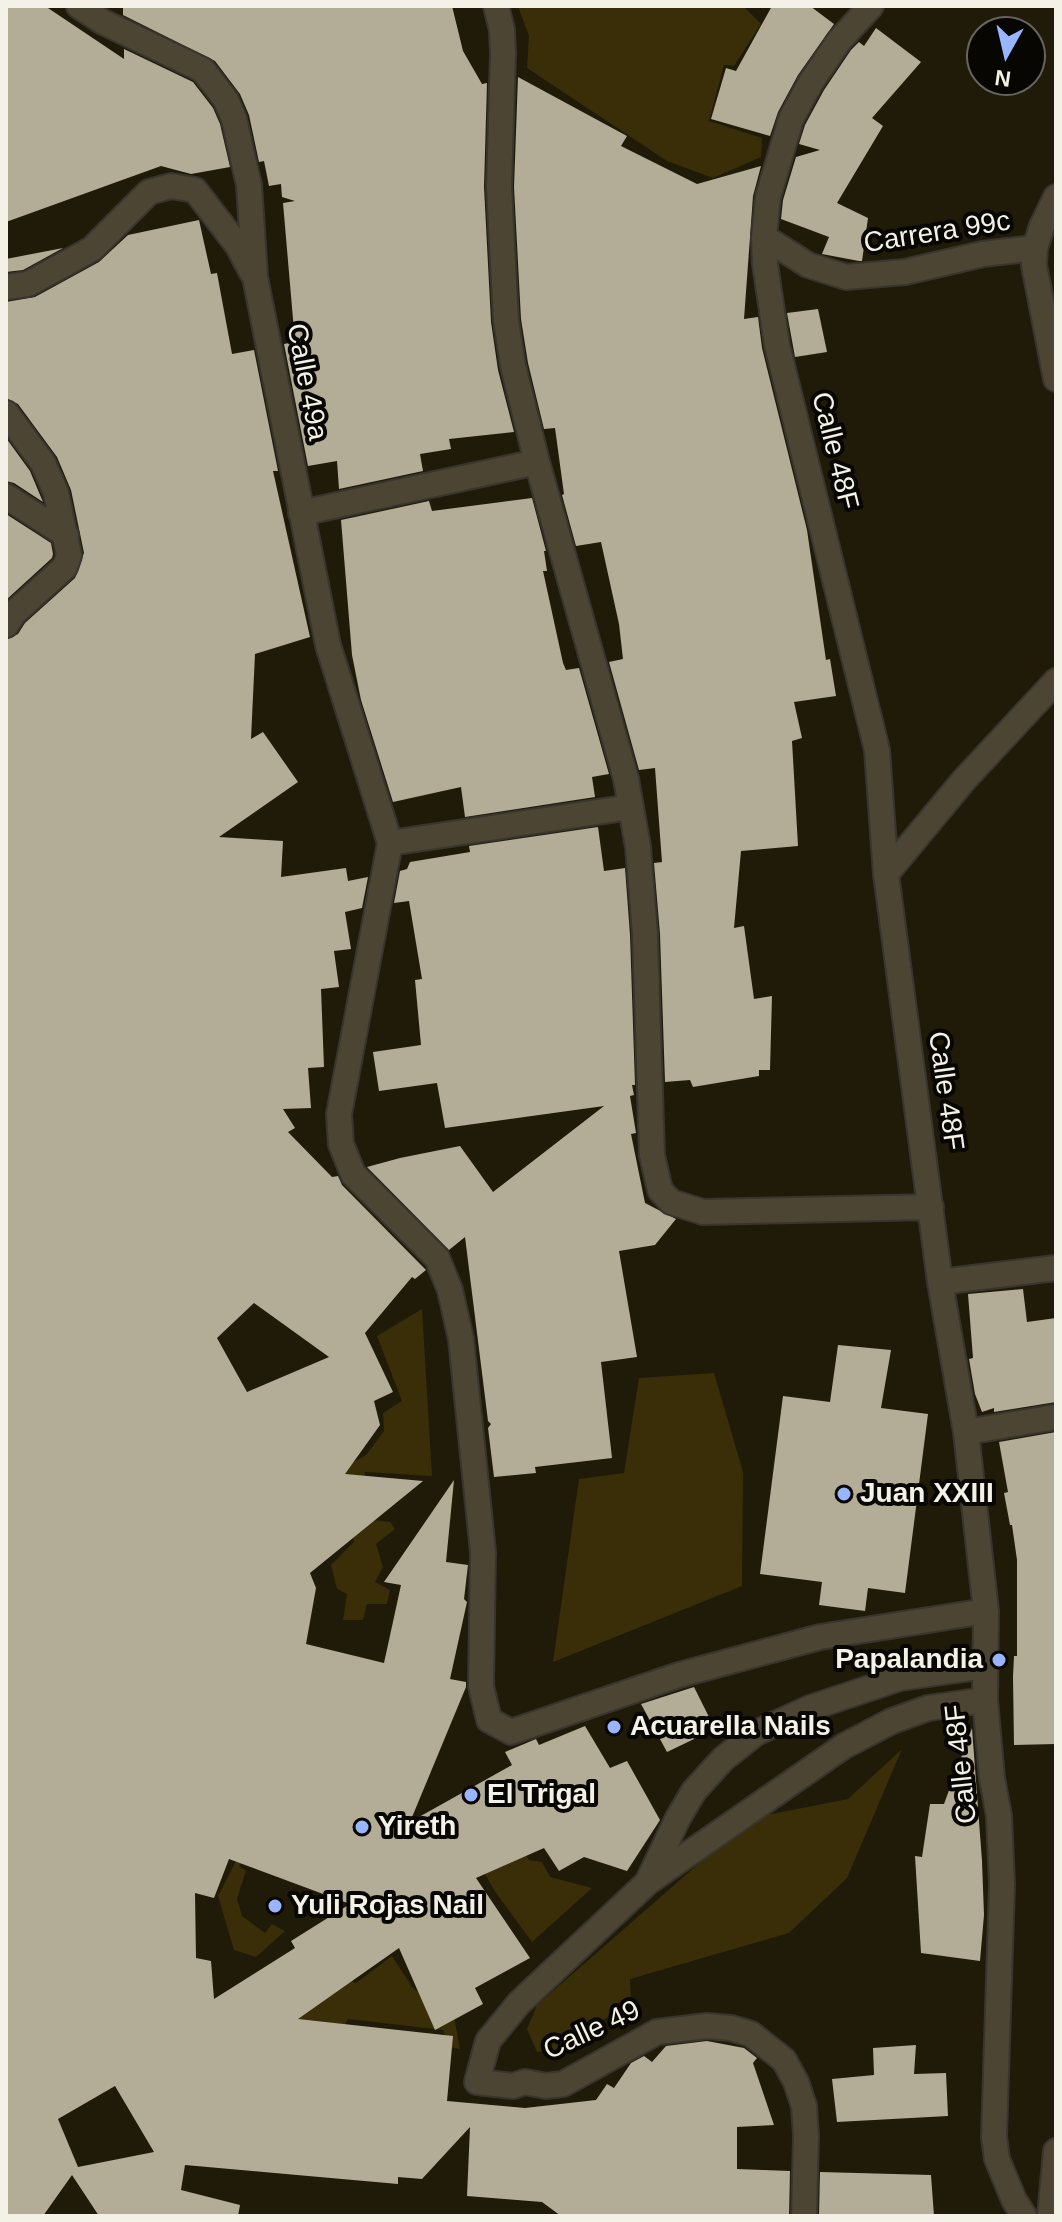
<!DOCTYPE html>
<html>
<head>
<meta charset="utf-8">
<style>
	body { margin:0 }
	#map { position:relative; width:1062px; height:2222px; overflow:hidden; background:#201a09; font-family:Arial,sans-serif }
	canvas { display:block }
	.frame { position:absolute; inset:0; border:8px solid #f4f1e6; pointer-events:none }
	.north { position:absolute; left:966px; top:16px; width:80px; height:80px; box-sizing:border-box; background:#080602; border:2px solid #66645d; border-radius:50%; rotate:188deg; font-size:22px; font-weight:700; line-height:32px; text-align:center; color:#f4f1e6 }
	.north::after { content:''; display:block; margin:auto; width:28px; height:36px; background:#99b5fd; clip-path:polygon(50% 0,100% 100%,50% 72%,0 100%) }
</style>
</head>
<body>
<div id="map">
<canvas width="1062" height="2222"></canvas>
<div class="frame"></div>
<div class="north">N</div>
</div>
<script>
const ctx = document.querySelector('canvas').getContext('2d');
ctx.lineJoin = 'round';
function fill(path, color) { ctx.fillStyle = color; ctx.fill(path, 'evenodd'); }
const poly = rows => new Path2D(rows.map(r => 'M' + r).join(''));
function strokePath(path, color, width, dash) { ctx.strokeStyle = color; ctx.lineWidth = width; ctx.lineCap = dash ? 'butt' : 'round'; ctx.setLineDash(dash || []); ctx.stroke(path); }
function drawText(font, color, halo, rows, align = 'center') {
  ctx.font = font + ' Arial,sans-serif'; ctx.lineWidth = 8; ctx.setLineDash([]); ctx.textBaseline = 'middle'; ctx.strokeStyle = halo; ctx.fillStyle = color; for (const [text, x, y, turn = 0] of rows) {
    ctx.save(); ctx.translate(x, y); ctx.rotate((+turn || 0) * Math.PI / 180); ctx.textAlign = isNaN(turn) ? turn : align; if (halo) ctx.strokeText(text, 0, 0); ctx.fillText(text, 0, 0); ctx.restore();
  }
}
fill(poly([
	[518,6,743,6,761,24,734,66,724,65,709,121,762,138,761,157,713,178,667,161,527,68,529,36],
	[422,1309,432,1476,365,1472,364,1519,390,1522,395,1529,376,1544,383,1567,375,1582,390,1590,387,1604,367,1604,363,1620,343,1620,347,1594,337,1589,331,1565,354,1542,343,1468,366,1455,384,1431,383,1413,402,1401,377,1336],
	[714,1373,743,1472,742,1586,553,1662,579,1479,624,1473,639,1378],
	[902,1749,847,1878,789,1933,630,1979,631,2003,553,2051,537,2052,527,2029,537,2005,751,1818,848,1799],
	[253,1828,258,1831,239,1866,246,1871,237,1899,242,1916,265,1933,272,1924,285,1931,256,1957,234,1950,218,1896],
	[511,1833,529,1860,542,1862,550,1877,592,1888,532,1942,496,1893,474,1856],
	[392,1956,413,1988,454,2017,460,2049,448,2047,443,2030,348,2019,344,2026,308,2027,255,1989,347,1980,356,1983]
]), '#392e08');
fill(poly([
	[6,6,45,6,124,59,124,49,193,82,213,108,220,124,230,167,191,174,161,166,6,222],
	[123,6,452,6,463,51,482,84,487,83,484,187,491,322,498,370,514,432,449,439,451,449,420,454,423,471,339,489,337,461,308,466,284,344,295,342,283,203,295,201,282,197,281,184,269,186,264,161,259,162,249,115,240,94,215,61,123,15],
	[772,6,810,6,834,24,798,75,778,112,770,136,711,119,726,68,736,71],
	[876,28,921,62,872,118,883,126,837,203,868,218,862,261,859,261,822,254,829,237,781,219,783,200,796,157,820,150,799,144,805,125,824,90,851,50,859,42,864,46],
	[518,77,627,136,621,146,697,184,761,166,753,196,744,319,758,317,762,348,807,530,826,660,830,659,836,696,794,702,802,738,792,741,798,846,741,851,734,928,744,926,754,999,772,996,770,1070,759,1070,759,1076,693,1087,690,1080,665,1082,660,934,654,863,662,862,655,768,639,770,609,662,623,659,619,624,601,542,576,546,562,495,564,494,555,428,544,429,528,363,521,319,514,187],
	[199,220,211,274,217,273,232,354,254,350,278,471,273,471,310,637,255,654,251,739,263,732,298,782,219,837,283,841,281,877,346,868,348,881,368,877,362,908,345,912,351,949,334,951,339,987,321,989,324,1067,308,1068,311,1108,283,1109,295,1128,288,1132,332,1177,338,1176,342,1185,426,1270,415,1279,412,1277,365,1333,393,1392,374,1401,380,1425,345,1474,423,1481,310,1573,316,1588,306,1644,384,1663,401,1585,384,1582,454,1480,446,1562,468,1565,464,1599,467,1602,450,1679,466,1682,466,1687,410,1822,512,1765,505,1752,536,1739,539,1745,585,1726,610,1768,627,1761,660,1820,627,1871,584,1857,559,1871,544,1848,476,1878,530,1958,475,1988,483,2004,435,2030,399,1948,298,2019,453,2036,447,2101,525,2108,596,2100,607,2084,614,2088,631,2063,644,2056,652,2062,666,2046,707,2041,744,2048,757,2058,753,2063,774,2125,737,2127,737,2169,790,2171,789,2216,561,2216,542,2202,467,2196,470,2127,422,2179,398,2177,398,2184,185,2165,181,2190,240,2205,238,2216,99,2216,72,2175,43,2216,6,2216,6,640,18,634,25,623,75,578,84,553,71,490,57,457,18,404,6,398,6,302,35,297,99,262,128,235],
	[254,1303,329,1357,247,1392,217,1338],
	[229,1859,350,1904,291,1941,295,1948,214,1999,211,1961,196,1958,195,1893,214,1898],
	[115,2086,154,2152,78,2167,58,2119],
	[63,248,23,270,6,272,6,259],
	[818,309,827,352,795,357,787,313],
	[6,438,30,471,43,502,14,483,6,481],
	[532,498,546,551,544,551,547,571,543,571,563,663,566,670,579,668,609,774,592,777,595,797,465,817,461,787,393,802,361,700,352,655,341,520,429,501,432,511],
	[6,514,51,543,53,554,52,558,6,600],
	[598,827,604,871,625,868,630,935,635,1085,632,1085,634,1095,630,1096,636,1133,631,1134,645,1203,676,1219,655,1245,619,1251,637,1357,601,1362,612,1458,535,1467,536,1473,494,1477,488,1428,491,1424,488,1421,465,1237,449,1250,367,1167,400,1158,460,1146,493,1192,604,1106,445,1128,437,1083,379,1091,373,1052,421,1045,415,980,422,979,409,901,394,903,400,871,407,869,410,862,470,852,469,846],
	[1023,1289,1027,1322,1056,1318,1056,1402,994,1412,994,1408,982,1412,975,1394,969,1359,973,1358,968,1294],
	[838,1345,891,1350,881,1408,928,1414,905,1593,868,1588,865,1611,819,1605,822,1582,760,1574,783,1396,830,1402],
	[1056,1432,1056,1744,1014,1745,1013,1677,1014,1656,1017,1656,1017,1560,1012,1525,1010,1525,1004,1493,1008,1492,999,1442],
	[694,1687,715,1729,667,1752,641,1704],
	[972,1728,982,1861,984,1915,980,1961,921,1953,915,1856,922,1857,930,1804,944,1804],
	[916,2045,914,2074,946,2073,948,2116,837,2122,832,2079,874,2075,873,2048],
	[820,2172,931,2175,934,2216,819,2216]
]), '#b3ac97');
const minor = poly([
	[79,6,103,22,203,70,226,100,234,119,249,185,255,277,328,645,390,843,339,1114,341,1144,353,1174,437,1258,450,1290,461,1339,483,1552,481,1686,489,1720,511,1732,679,1675,820,1637,986,1611],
	[496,6,502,30,503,53,499,187,506,321,513,366,537,462,626,779,638,847,645,934,652,1155,660,1190,671,1202,703,1212,931,1207],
	[871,6,839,41,811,82,791,119,768,197,764,237,765,264,777,345,877,750,886,874,940,1282,966,1432,986,1611,985,1700,992,1778,999,1816,1002,1884,994,2137,997,2159,1014,2200,1024,2216],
	[1056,197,1042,226,1035,248,1034,265,1056,379],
	[764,237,808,265,846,277,905,272,983,254,1035,248],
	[6,287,28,284,92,249,149,192,171,186,195,190,238,246,251,271],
	[6,413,43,463,56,493,69,555,65,567,14,613,6,625],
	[6,496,66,535],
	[301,513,537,462],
	[390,843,631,807],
	[886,874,964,780,1056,681],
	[940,1282,1056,1268],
	[966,1432,1056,1417],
	[648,1881,678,1818,694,1791,723,1759,756,1733,810,1708,900,1678,985,1666],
	[804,2216,806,2136,804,2106,796,2082,784,2060,751,2034,731,2028,707,2026,657,2032,563,2084,546,2086,525,2082,513,2086,477,2082,488,2041,519,2003,648,1882,844,1746,892,1721,928,1708,985,1700],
	[1050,2216,1056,2151]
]);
strokePath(minor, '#38342e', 28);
strokePath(minor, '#4c4533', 24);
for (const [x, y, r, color] of [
	[844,1494,8,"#99b5fd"],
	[999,1660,8,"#99b5fd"],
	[614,1727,8,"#99b5fd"],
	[471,1795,8,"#99b5fd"],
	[362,1827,8,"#99b5fd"],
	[275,1906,8,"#99b5fd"]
]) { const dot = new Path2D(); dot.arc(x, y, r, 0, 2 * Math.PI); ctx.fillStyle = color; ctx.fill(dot); strokePath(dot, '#080602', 3); }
drawText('28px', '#f4f1e6', '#080602', [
	["Carrera 99c",937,233,-9],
	["Calle 49a",306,382,79],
	["Calle 48F",834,451,76],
	["Calle 48F",945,1091,82],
	["Calle 48F",962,1764,-96],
	["Calle 49",592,2031,-25]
]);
drawText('bold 28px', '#f4f1e6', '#080602', [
	["Juan XXIII",860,1494],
	["Papalandia",983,1660,"right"],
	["Acuarella Nails",630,1727],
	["El Trigal",487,1795],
	["Yireth",378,1827],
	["Yuli Rojas Nail",291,1906]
], 'left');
</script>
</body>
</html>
